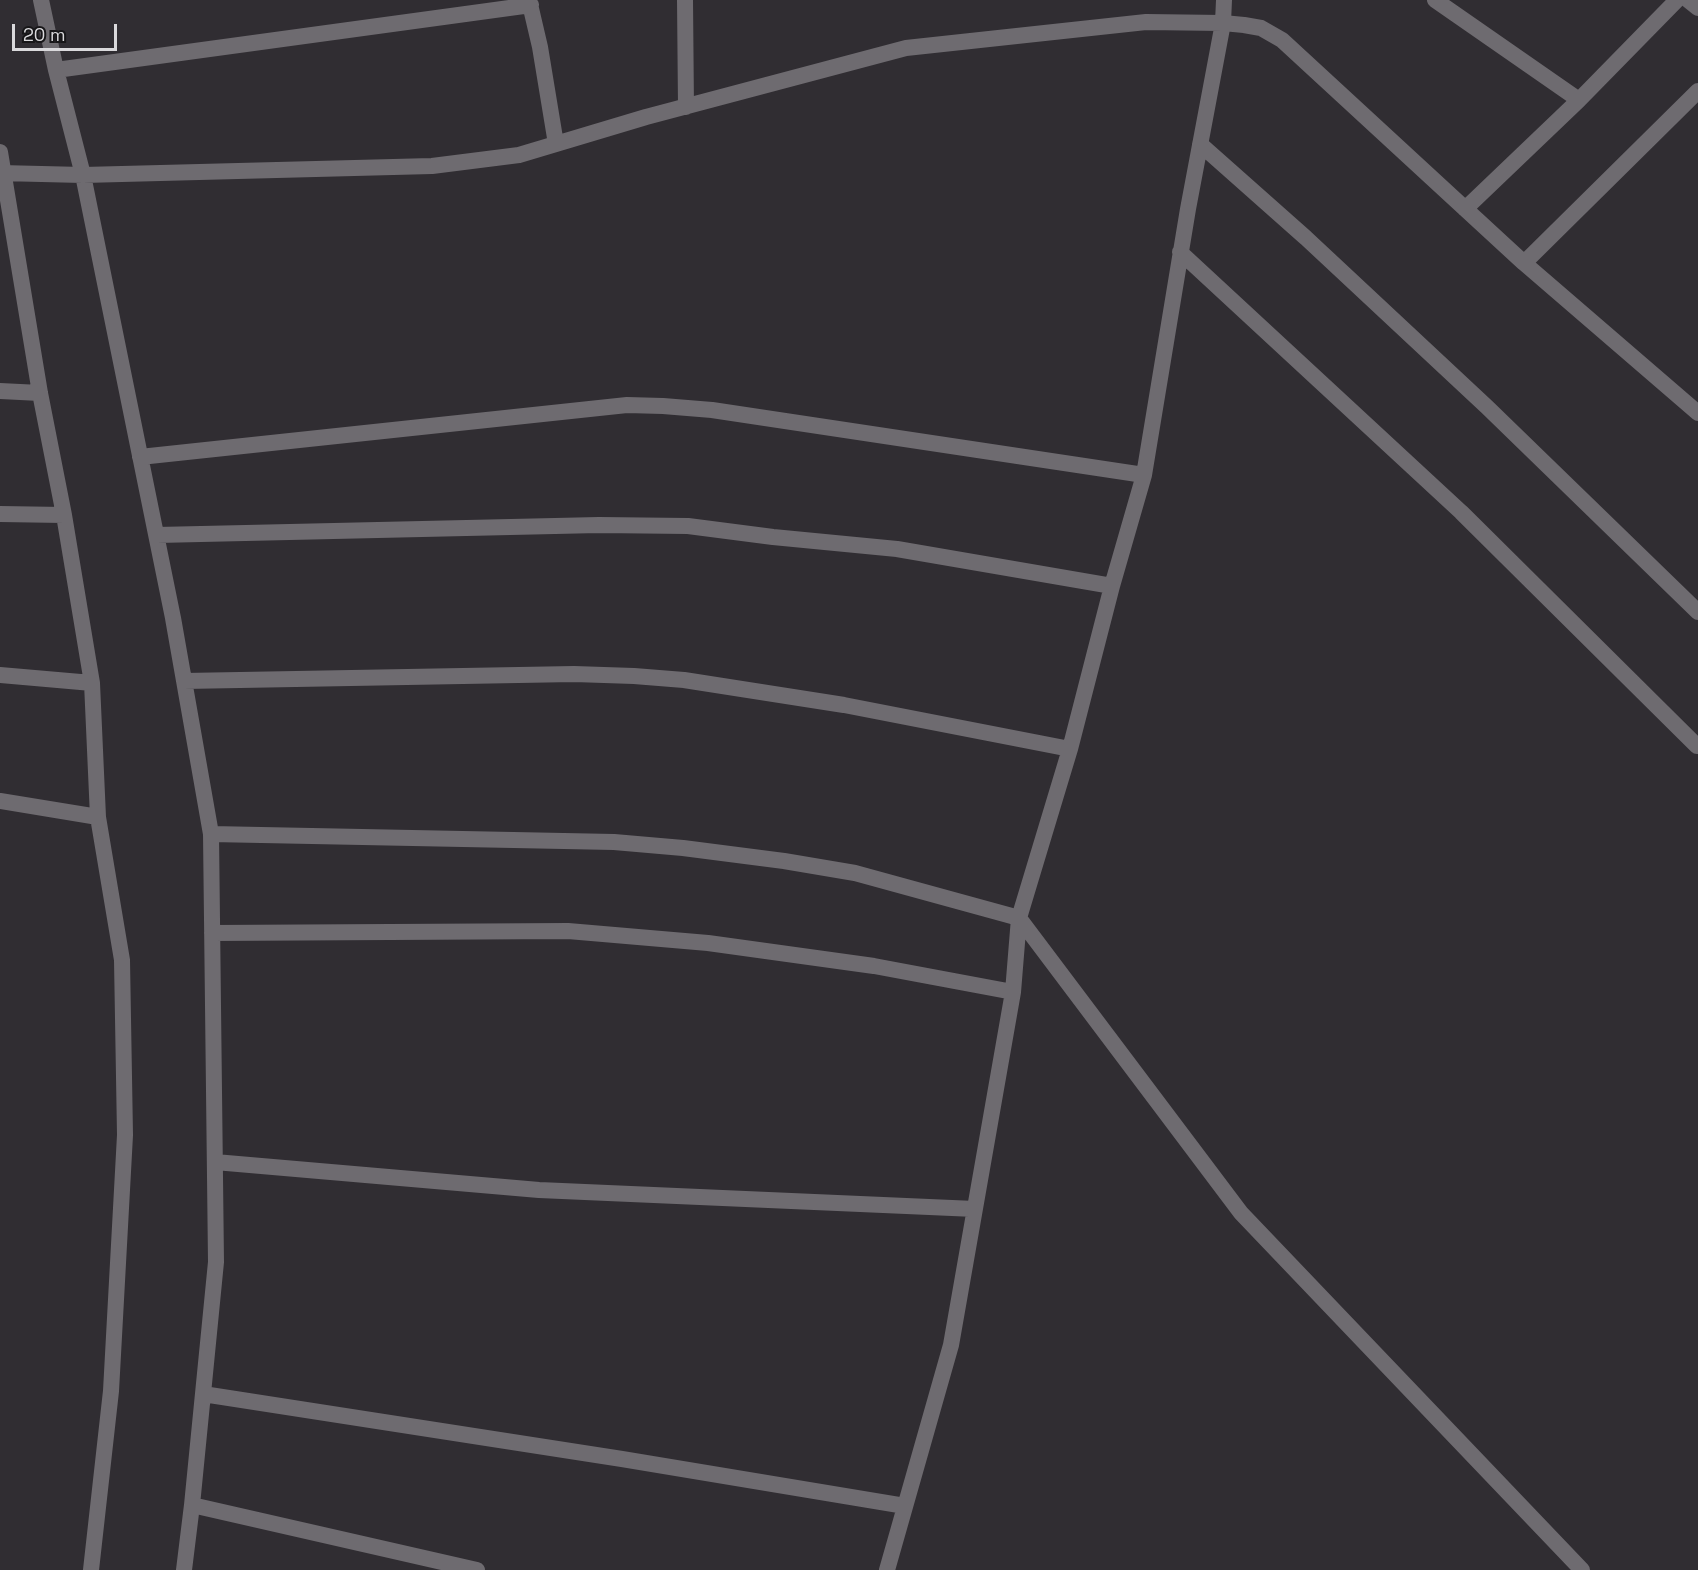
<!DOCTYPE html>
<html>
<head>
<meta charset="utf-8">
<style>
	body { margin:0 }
	#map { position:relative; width:1698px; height:1570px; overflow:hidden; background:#302d32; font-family:"Space Grotesk",sans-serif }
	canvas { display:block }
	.scale { position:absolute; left:12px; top:24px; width:105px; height:27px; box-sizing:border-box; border:3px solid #dad9dc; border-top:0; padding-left:8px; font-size:18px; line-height:21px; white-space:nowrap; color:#dad9dc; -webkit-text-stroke:4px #171618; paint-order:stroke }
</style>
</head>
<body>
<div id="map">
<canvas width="1698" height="1570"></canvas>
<div class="scale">20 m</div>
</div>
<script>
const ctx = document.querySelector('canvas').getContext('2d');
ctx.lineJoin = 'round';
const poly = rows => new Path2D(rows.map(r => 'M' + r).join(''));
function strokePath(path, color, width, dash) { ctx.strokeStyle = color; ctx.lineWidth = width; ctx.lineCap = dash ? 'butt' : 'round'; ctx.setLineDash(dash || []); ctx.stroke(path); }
strokePath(poly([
	[41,0,56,70,83,175,173,618,211,834,216,1262,192,1505,184,1570],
	[529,0,540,47,556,144],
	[685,0,686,107],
	[1435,0,1579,100],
	[1688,0,1698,8],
	[56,70,531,5],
	[1200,144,1306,238,1487,407,1698,612],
	[0,152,40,393,64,515,92,683,98,817,122,960,125,1135,111,1391,91,1570],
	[0,173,83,175,432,166,519,155,646,117,906,48,1146,22,1223,23,1244,25,1261,28,1282,40,1524,263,1698,413],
	[1465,209,1579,100,1677,0],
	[1180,252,1461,512,1697,746],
	[1524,263,1698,91],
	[0,391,40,393],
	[140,457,627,405,663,406,712,410,1144,475],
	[0,514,64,515],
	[157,535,599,525,688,526,773,537,897,549,1112,586],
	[0,675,92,683],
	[184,681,574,674,634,676,684,680,844,705,1070,749],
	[0,801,98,817],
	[211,834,614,842,683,848,784,861,855,873,1019,918,1241,1213,1582,1570],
	[212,933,568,931,708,943,874,966,1013,992],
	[215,1162,539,1190,975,1209],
	[203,1394,622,1459,905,1506],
	[192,1505,477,1570],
	[887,1570,951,1345,1013,992,1019,918,1070,749,1112,586,1144,475,1188,209,1223,23,1224,0]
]), '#6e6b70', 16);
</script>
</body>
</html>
